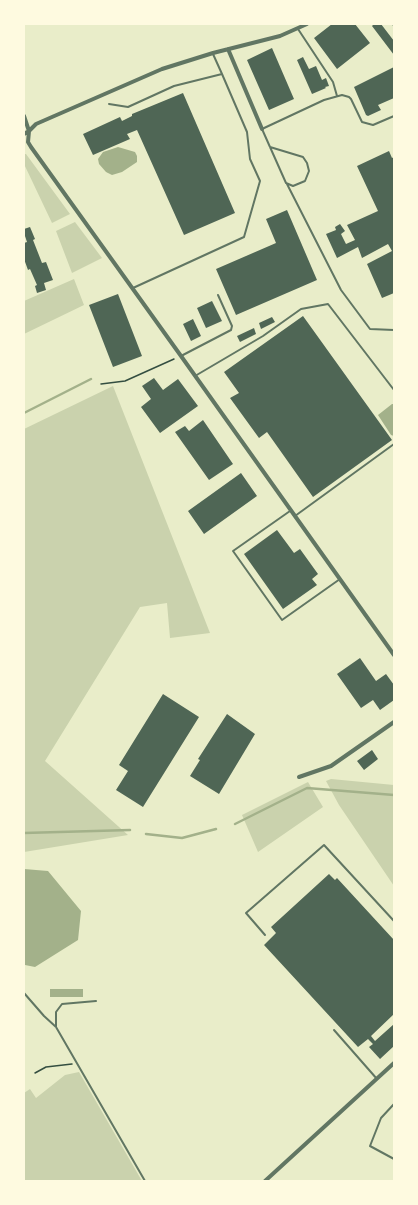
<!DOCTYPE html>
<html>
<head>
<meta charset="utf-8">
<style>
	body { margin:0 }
	#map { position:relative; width:418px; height:1205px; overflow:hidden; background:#e9edc9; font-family:Overpass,sans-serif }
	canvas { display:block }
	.frame { position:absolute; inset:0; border:25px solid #fefae0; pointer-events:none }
</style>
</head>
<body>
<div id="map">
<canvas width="418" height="1205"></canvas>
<div class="frame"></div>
</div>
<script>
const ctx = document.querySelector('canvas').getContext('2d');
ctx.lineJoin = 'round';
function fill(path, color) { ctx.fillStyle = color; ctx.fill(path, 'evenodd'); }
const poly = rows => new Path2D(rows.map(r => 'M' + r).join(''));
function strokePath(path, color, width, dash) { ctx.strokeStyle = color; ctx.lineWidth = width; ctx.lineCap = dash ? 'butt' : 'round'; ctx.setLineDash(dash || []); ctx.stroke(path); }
fill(poly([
	[24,154,26,154,70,214,52,223,24,164],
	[75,222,102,258,72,273,56,231],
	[74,279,84,305,24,334,24,301],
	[113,386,210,633,170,638,167,603,140,607,45,761,128,835,24,852,24,429],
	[331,779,394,785,394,886,339,805,326,781],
	[308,782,323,807,258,852,242,815],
	[79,1072,142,1181,24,1181,24,1093,30,1089,36,1098,65,1075]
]), '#cad2ad');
fill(poly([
	[118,147,135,152,137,156,137,162,122,172,112,175,106,172,99,164,98,159,103,152],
	[392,404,394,404,394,436,391,435,378,415],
	[24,869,48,871,81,911,78,940,35,967,25,965,24,964],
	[50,989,83,989,83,997,50,997]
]), '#a3b18a');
strokePath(poly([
	[24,413,91,379],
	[235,824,307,788,394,795],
	[24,833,130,830],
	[146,834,182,838,216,829]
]), '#a3b18a', 2.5);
fill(poly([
	[332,24,355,24,370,43,337,69,314,38],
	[374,24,381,24,394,41,394,55,372,26],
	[272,48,294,99,269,110,247,60],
	[303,57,309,69,316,66,322,80,326,78,329,86,325,87,326,88,312,94,297,60],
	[394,67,394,98,378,105,381,110,368,116,366,115,354,87],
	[183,93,235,213,184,235,137,130,127,134,130,139,93,155,83,134,120,117,122,121,132,116,132,114],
	[389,151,392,158,394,157,394,293,382,298,367,264,392,251,388,244,362,258,358,247,337,258,326,234,336,230,335,227,340,224,345,231,341,234,346,244,355,240,347,225,378,211,357,166],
	[287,210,317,280,236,315,216,269,276,243,266,219],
	[30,227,35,239,33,240,42,263,46,262,53,280,44,283,46,290,37,293,35,286,37,285,30,269,28,270,24,259,24,243,27,242,24,233,24,229],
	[118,294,142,356,113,367,89,305],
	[212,301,222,321,206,328,197,308],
	[303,316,392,440,313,497,267,432,259,438,230,398,239,393,224,372],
	[272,317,275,322,261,329,259,323],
	[193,319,201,336,191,341,183,324],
	[254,328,256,334,240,342,237,336],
	[154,378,163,390,178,379,198,406,160,433,141,407,151,399,142,386],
	[203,420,233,464,209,480,175,432,185,426,189,431],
	[241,473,257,496,204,534,188,511],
	[277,530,294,553,300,549,318,574,312,579,317,585,283,609,244,554],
	[360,658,376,681,386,674,394,685,394,700,380,710,373,700,361,708,337,674],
	[163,694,199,717,143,807,116,790,128,771,119,765],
	[227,714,255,734,219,794,190,776,200,760,198,759],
	[372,750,378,759,364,770,357,761],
	[329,874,335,880,337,878,394,940,394,1014,371,1036,375,1041,394,1024,394,1046,380,1059,369,1047,373,1044,368,1039,358,1047,264,945,276,933,271,927]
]), '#4f6655');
strokePath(poly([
	[101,384,125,381,174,359],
	[35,1073,46,1067,72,1064]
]), '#344e41', 1.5);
strokePath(poly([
	[298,29,333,82,337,96],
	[109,104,128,107,174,86,222,74,213,54],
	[270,147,303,157,307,163,309,171,305,181,293,186,286,183,262,129,324,100,342,95,349,97,351,99,362,122,373,125,394,116],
	[287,184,341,290,370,329,394,330],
	[133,288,244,237,260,181,250,159,247,132,222,74],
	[181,356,231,330,232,326,218,295],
	[195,376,263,336,301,309,328,304,394,390],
	[290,511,233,551,282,620,340,579],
	[295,516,394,444],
	[265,935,246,913,324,845,394,921],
	[24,993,44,1016,56,1027,145,1181],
	[56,1027,56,1012,62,1004,96,1001],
	[334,1030,377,1079],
	[394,1104,381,1118,370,1146,394,1159]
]), '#617663', 2);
strokePath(poly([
	[228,49,262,129],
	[24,116,29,131,28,142,31,147,181,356,394,655],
	[24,134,29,131,36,124,162,69,213,53,280,36,307,24],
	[299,777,331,766,394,722],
	[265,1181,394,1063]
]), '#617663', 4);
strokePath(poly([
	[393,24,394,25]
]), '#7c8e77', 2.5);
</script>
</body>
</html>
